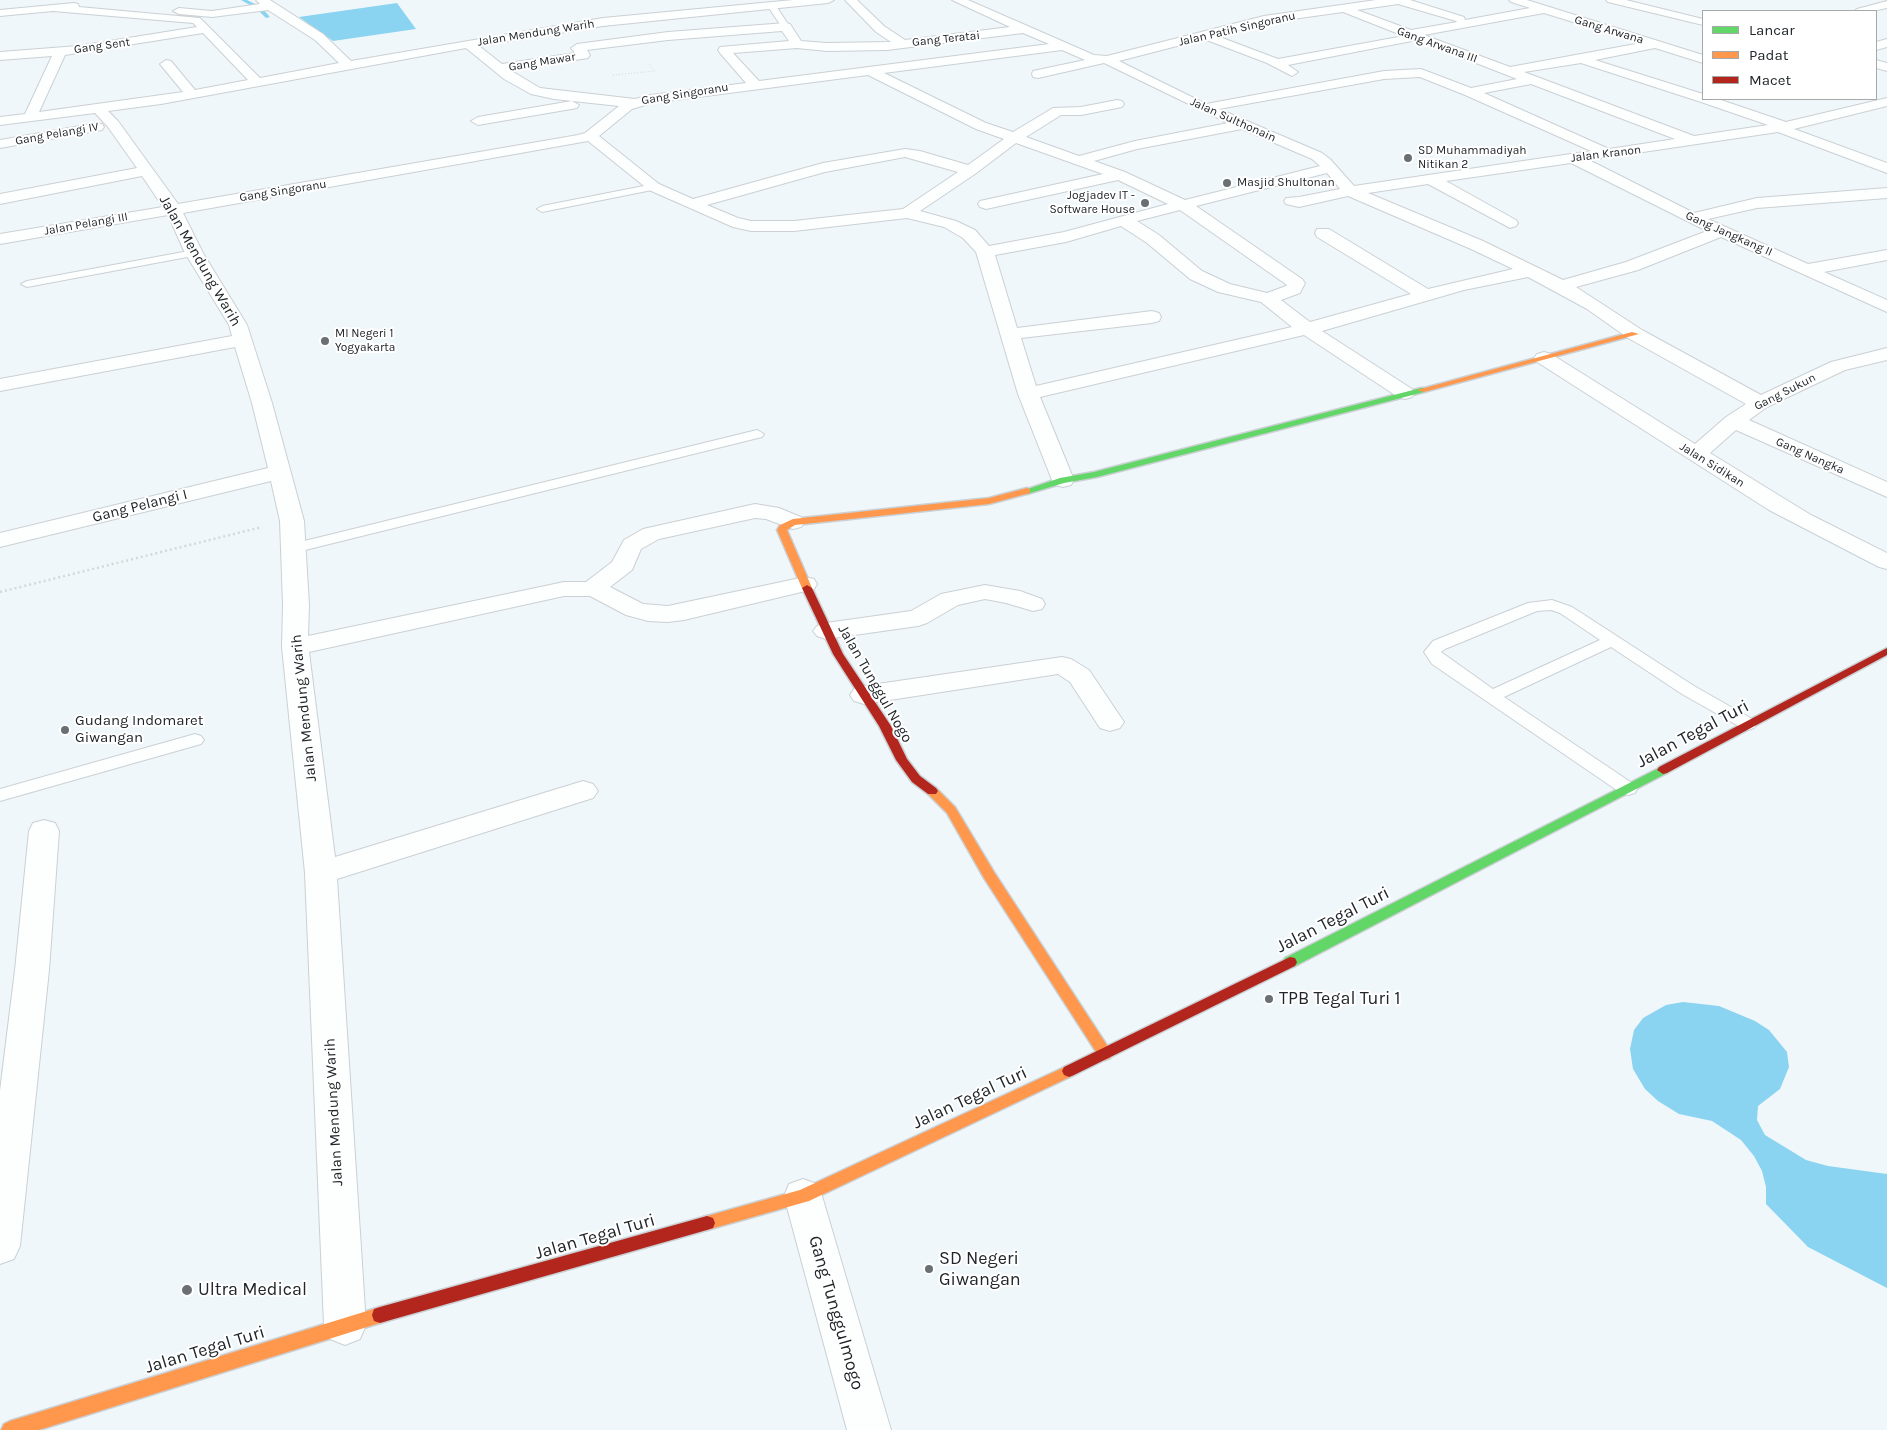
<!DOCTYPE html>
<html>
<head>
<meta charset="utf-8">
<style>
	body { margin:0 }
	#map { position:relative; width:1887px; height:1430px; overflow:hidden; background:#f0f7fa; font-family:Karla,sans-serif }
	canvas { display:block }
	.legend { position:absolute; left:1702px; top:10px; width:175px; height:90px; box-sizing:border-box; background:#fff; border:1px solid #a6a8a9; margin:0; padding:6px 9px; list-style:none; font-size:15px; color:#202629 }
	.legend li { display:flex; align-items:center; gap:10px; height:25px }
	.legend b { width:25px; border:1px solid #a6a8a9 }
</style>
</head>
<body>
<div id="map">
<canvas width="1887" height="1430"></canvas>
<ul class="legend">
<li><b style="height:6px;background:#63d668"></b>Lancar</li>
<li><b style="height:6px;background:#ff974d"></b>Padat</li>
<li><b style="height:6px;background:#b3261e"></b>Macet</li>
</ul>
</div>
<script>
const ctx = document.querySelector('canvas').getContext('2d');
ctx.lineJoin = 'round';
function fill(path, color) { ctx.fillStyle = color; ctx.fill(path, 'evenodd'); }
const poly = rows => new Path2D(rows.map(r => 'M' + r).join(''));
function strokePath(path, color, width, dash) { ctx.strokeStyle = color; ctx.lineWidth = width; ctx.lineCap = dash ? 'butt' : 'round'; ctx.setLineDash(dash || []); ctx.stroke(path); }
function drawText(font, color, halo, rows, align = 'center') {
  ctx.font = font + ' Karla,sans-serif'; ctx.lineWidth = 4; ctx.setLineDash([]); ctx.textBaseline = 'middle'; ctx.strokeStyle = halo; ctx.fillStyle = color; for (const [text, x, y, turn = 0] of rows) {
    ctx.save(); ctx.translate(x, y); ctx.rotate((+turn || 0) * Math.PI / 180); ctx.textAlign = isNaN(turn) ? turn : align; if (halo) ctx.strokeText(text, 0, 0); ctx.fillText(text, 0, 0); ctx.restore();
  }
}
fill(poly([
	[397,3,416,29,333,41,299,17],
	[1683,1002,1719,1006,1755,1021,1769,1030,1787,1052,1789,1067,1780,1089,1758,1106,1757,1120,1765,1135,1806,1160,1828,1166,1887,1174,1887,1288,1808,1247,1766,1204,1766,1187,1762,1171,1754,1156,1741,1140,1712,1121,1679,1114,1658,1101,1645,1089,1633,1069,1630,1049,1634,1030,1643,1018,1666,1005]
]), '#8ad4f1');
fill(poly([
	[241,0,247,0,261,7,270,17,266,18,257,9,241,0]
]), '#8ad4f1');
const lane = poly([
	[768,3,774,3,790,27,789,29,783,29,767,5,768,3],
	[654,184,657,185,657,189,542,212,537,209,542,206,654,184],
	[194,250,198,251,199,253,198,255,27,287,21,284,27,281,194,250],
	[757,430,764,434,762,437,293,553,288,551,285,548,288,545,757,430],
	[1552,600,1572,607,1694,686,1754,720,1757,724,1754,728,1748,730,1742,728,1682,694,1611,647,1504,697,1635,785,1637,789,1635,793,1628,795,1621,793,1432,664,1424,652,1433,641,1528,603,1552,600],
	[1551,610,1560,613,1600,640,1493,689,1441,652,1445,649,1537,611,1551,610],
	[195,734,201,736,204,740,201,744,0,801,0,789,195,734]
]);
const street = poly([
	[256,0,270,0,323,34,351,61,603,18,793,0,834,0,828,3,603,26,479,46,502,64,575,53,571,48,577,44,668,32,786,23,790,24,801,41,827,43,891,42,876,32,845,0,857,0,884,26,905,40,1010,27,952,0,968,0,1094,55,1107,56,1264,16,1376,0,1410,0,1464,17,1465,20,1530,8,1511,2,1509,0,1527,0,1703,55,1703,63,1655,48,1595,60,1703,94,1703,99,1718,99,1786,122,1887,98,1887,106,1794,129,1887,163,1887,173,1778,132,1589,160,1694,213,1757,198,1887,188,1887,198,1757,208,1708,219,1808,264,1887,250,1887,260,1824,272,1887,300,1887,312,1721,237,1638,270,1576,287,1642,330,1761,395,1831,362,1887,348,1887,360,1845,370,1767,407,1749,420,1887,482,1887,497,1736,430,1710,453,1811,515,1887,553,1887,569,1879,567,1769,510,1537,362,1534,358,1537,354,1544,352,1551,354,1695,444,1726,417,1746,404,1628,338,1587,309,1528,277,1464,290,1322,331,1412,389,1415,393,1412,397,1405,399,1398,397,1304,335,1040,397,1074,480,1071,485,1063,487,1055,485,1052,480,1018,394,976,252,963,238,944,227,907,218,794,231,751,231,733,227,649,190,588,141,183,213,203,253,247,325,272,403,304,521,309,605,308,636,564,582,586,582,612,562,624,540,643,529,755,504,779,508,801,517,805,522,801,527,793,529,766,519,755,518,659,539,641,549,632,570,610,587,643,604,668,606,805,577,814,579,817,584,814,589,684,620,668,622,648,621,626,615,590,596,564,596,309,652,335,857,583,781,593,784,598,791,593,798,337,879,366,1325,360,1339,345,1345,330,1339,324,1325,305,873,282,647,283,605,280,521,271,481,0,547,0,533,268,468,252,403,235,347,0,391,0,379,232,336,229,325,185,253,168,215,0,244,0,234,163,207,142,176,0,204,0,194,137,168,108,127,95,113,0,125,0,117,25,114,52,56,0,60,0,52,78,46,197,27,193,23,53,11,0,16,0,10,74,3,78,4,79,7,200,18,260,78,339,63,315,40,268,10,212,17,179,14,173,11,179,8,212,11,260,4,256,0],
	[1398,4,1456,21,1457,22,1411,30,1357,10,1398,4],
	[1343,12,1404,36,1278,59,1217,36,1264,23,1343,12],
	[1544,13,1641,43,1510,67,1424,35,1544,13],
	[782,31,789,41,720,47,718,50,720,53,746,83,651,95,635,99,540,88,510,70,588,58,590,55,587,50,668,40,782,31],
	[203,33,248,80,195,90,171,61,166,60,160,64,183,92,39,112,65,55,203,33],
	[1023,33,1049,44,759,81,733,53,797,48,827,51,887,50,1023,33],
	[1204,39,1267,63,1292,76,1298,72,1288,65,1417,40,1517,79,1471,88,1421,69,1384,71,1206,104,1119,61,1204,39],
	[466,48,504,79,531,94,554,99,619,106,585,133,578,135,178,204,118,121,108,111,161,104,466,48],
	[1062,50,1085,60,1033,71,1032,74,1033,77,1038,78,1104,63,1228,123,1135,141,1079,156,1026,137,1061,115,1081,115,1117,108,1122,107,1124,104,1122,101,1117,100,1081,107,1053,108,1013,132,986,123,884,73,1062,50],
	[1581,63,1701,102,1768,125,1694,136,1524,72,1581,63],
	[868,75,976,129,1004,139,968,165,920,151,905,149,823,163,693,199,659,184,599,136,632,109,652,103,868,75],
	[1420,77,1465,95,1591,151,1354,186,1330,159,1322,153,1219,109,1384,79,1420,77],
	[1531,84,1675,139,1609,149,1484,93,1531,84],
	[1242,129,1312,159,1320,166,1185,200,1125,172,1094,161,1137,149,1242,129],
	[1016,143,1103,174,980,201,978,204,980,207,986,209,1118,180,1168,204,1064,232,989,246,975,230,956,221,920,211,975,174,1016,143],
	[905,157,958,172,903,209,794,221,751,221,738,218,707,205,825,172,905,157],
	[1571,163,1707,231,1626,262,1563,280,1483,241,1368,193,1428,184,1510,228,1516,226,1518,223,1516,220,1446,181,1571,163],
	[1327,173,1340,189,1299,197,1286,198,1284,201,1286,204,1299,207,1348,196,1471,249,1513,269,1428,289,1329,229,1317,229,1315,233,1317,237,1411,294,1310,322,1281,300,1300,293,1305,283,1302,279,1196,206,1327,173],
	[1180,210,1287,285,1286,286,1267,293,1230,284,1202,271,1159,235,1137,221,1180,210],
	[1121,226,1147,243,1190,279,1218,292,1261,302,1292,327,1036,386,1021,338,1152,323,1159,321,1161,317,1159,313,1152,311,1017,328,995,255,1066,242,1121,226],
	[1606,0,1626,0,1703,19,1703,25,1608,2,1606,0],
	[1887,1,1887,8,1873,11,1855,11,1857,9,1887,1],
	[1887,39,1887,47,1876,50,1876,42,1887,39],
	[1876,60,1887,63,1887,71,1876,68,1876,60],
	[572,101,579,105,577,108,478,125,471,121,478,117,572,101],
	[97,123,102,124,104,127,102,130,0,148,0,140,97,123],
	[985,585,1020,591,1042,599,1045,604,1042,609,1033,611,1006,603,985,599,958,605,927,623,918,626,826,639,817,636,813,631,817,626,826,623,911,611,941,594,985,585],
	[1062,657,1071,659,1089,670,1124,722,1120,728,1110,731,1100,728,1070,682,1058,674,864,704,854,701,850,695,854,689,864,686,1062,657],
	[44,820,55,823,59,831,49,970,20,1246,14,1259,0,1264,0,1091,15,970,29,831,33,823,44,820],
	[803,1179,817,1184,822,1196,891,1430,847,1430,784,1196,789,1184,803,1179]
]);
const fast = poly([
	[1421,388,1424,388,1424,392,1097,477,1064,483,1027,494,1022,491,1060,478,1094,472,1421,388],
	[1663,766,1669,770,1667,773,1295,966,1290,967,1285,966,1283,962,1285,958,1663,766]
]);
const slow = poly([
	[1632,332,1639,334,1424,392,1417,390,1632,332],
	[1027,488,1030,489,1030,493,989,504,795,525,787,530,812,588,807,591,802,588,777,530,780,525,793,519,989,498,1027,488],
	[932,787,936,788,955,807,994,872,1110,1050,1112,1054,1110,1058,1105,1060,1100,1058,984,878,947,813,928,794,926,791,928,788,932,787],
	[1069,1065,1074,1067,1076,1071,1074,1075,809,1201,707,1230,701,1228,699,1223,701,1218,707,1216,800,1190,1069,1065],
	[380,1307,386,1309,388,1315,386,1321,380,1323,39,1430,1,1430,4,1424,10,1421,380,1307]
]);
const jam = poly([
	[807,585,812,588,843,654,891,726,907,759,920,776,936,788,938,791,936,794,928,794,912,782,896,760,879,726,833,654,802,588,807,585],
	[1887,648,1887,655,1667,773,1663,774,1657,770,1659,767,1887,648],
	[1290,957,1295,958,1297,962,1295,966,1074,1075,1069,1077,1064,1075,1062,1071,1064,1067,1290,957],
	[707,1216,713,1218,715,1223,713,1228,707,1230,380,1323,374,1321,372,1315,374,1309,380,1307,707,1216]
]);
strokePath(lane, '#cad0d4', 2);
strokePath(street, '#cad0d4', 2);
strokePath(fast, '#cad0d4', 3);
strokePath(slow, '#cad0d4', 3);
strokePath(jam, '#cad0d4', 3);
strokePath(poly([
	[613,75,655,71,647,62]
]), '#d6d8d8', 1, [1, 2]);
strokePath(poly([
	[0,592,262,527]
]), '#d6d8d8', 2.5, [2, 3]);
fill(lane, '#fdfefe');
fill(street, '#fdfefe');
fill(fast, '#63d668');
fill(slow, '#ff974d');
fill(jam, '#b3261e');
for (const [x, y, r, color] of [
	[1408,158,5,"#696f72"],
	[1227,183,5,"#696f72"],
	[1145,203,5,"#696f72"],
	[325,341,5,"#696f72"],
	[65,730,5,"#696f72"],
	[1269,999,5,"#696f72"],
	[929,1269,5,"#696f72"],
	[187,1290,6,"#696f72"]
]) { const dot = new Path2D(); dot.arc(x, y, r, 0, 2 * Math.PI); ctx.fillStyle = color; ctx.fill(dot); strokePath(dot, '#fff', 2); }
drawText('12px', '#202629', '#fff', [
	["Jalan Patih Singoranu",1237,29,-13],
	["Gang Arwana",1609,30,17],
	["Jalan Mendung Warih",536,33,-9],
	["Gang Teratai",946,39,-6],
	["Gang Arwana III",1437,45,20],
	["Gang Sent",102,46,-8],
	["Gang Mawar",542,62,-9],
	["Gang Singoranu",685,94,-9],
	["Jalan Sulthonain",1233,120,24],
	["Gang Pelangi IV",57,134,-10],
	["Jalan Kranon",1606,154,-7],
	["Gang Singoranu",283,191,-9],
	["Jalan Pelangi III",86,224,-10],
	["Gang Jangkang II",1729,234,24],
	["Gang Sukun",1785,392,-27],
	["Gang Nangka",1810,456,24],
	["Jalan Sidikan",1712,465,32]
]);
drawText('12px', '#202629', '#fff', [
	["SD Muhammadiyah",1418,151],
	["Nitikan 2",1418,165],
	["Masjid Shultonan",1237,183],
	["Jogjadev IT -",1135,196,"right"],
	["Software House",1135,210,"right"],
	["MI Negeri 1",335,334],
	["Yogyakarta",335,348]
], 'left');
drawText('15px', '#202629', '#fff', [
	["Jalan Mendung Warih",200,261,60],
	["Gang Pelangi I",140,506,-14],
	["Jalan Tunggul Nogo",875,684,60],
	["Jalan Mendung Warih",304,708,-96],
	["Jalan Mendung Warih",334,1112,-93]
]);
drawText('15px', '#202629', '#fff', [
	["Gudang Indomaret",75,721],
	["Giwangan",75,738]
], 'left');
drawText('18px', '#202629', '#fff', [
	["Jalan Tegal Turi",1693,734,-28],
	["Jalan Tegal Turi",1333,920,-27],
	["Jalan Tegal Turi",970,1098,-25],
	["Jalan Tegal Turi",595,1237,-16],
	["Gang Tunggulmogo",836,1313,74],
	["Jalan Tegal Turi",205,1350,-17]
]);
drawText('18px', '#202629', '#fff', [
	["TPB Tegal Turi 1",1279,999],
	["SD Negeri",939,1259],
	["Giwangan",939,1280],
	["Ultra Medical",198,1290]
], 'left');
</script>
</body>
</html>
